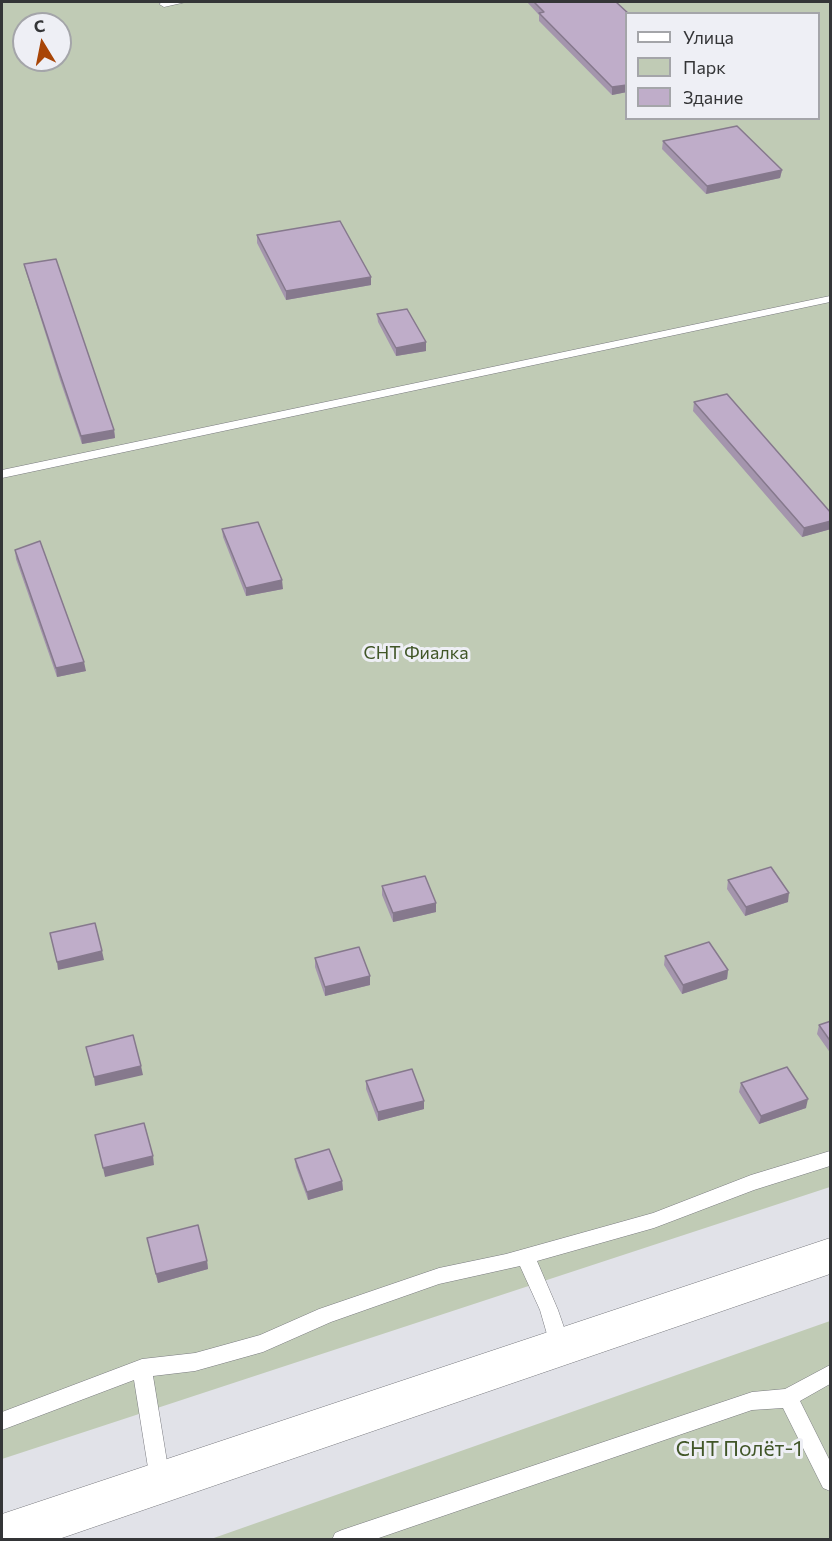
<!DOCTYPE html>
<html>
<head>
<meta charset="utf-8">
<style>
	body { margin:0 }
	#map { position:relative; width:832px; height:1541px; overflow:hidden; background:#e1e2e8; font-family:Commissioner,sans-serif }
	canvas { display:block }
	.frame { position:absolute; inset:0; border:3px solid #343537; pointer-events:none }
	.legend { position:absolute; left:625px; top:12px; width:195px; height:108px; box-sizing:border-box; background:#eeeff5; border:2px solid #a4a5a9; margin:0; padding:8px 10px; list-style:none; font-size:18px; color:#343537 }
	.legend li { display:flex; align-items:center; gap:12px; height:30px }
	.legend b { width:30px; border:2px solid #a4a5a9 }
	.north { position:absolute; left:12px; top:12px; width:60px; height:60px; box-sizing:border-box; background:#eeeff5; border:2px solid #a4a5a9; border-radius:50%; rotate:350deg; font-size:16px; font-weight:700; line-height:24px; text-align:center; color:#343537 }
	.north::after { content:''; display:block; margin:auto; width:21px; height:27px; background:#a84507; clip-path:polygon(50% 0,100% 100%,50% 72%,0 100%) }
</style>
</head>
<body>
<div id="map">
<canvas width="832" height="1541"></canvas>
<div class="frame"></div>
<ul class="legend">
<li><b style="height:8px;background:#fff"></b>Улица</li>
<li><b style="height:16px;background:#c0cbb5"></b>Парк</li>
<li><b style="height:16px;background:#bfadc9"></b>Здание</li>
</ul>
<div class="north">С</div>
</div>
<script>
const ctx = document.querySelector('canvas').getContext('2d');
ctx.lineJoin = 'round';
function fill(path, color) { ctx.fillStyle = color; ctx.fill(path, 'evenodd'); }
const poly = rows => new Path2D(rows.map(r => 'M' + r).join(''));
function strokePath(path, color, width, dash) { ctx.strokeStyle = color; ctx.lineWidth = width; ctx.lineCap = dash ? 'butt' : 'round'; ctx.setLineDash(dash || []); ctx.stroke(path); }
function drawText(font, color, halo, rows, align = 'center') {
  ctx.font = font + ' Commissioner,sans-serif'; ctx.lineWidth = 6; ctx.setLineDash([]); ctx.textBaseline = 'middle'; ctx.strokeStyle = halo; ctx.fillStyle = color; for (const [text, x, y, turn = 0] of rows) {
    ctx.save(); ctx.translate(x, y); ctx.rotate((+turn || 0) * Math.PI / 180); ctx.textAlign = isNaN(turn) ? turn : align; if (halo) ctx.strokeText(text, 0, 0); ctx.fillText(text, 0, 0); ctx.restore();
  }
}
fill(poly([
	[2,2,830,2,830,1187,2,1459],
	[626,14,818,14,818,118,626,118],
	[24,24,60,24,60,60,24,60],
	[830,1321,830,1539,211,1539]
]), '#c0cbb5');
const lane = poly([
	[163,2,186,2,164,7,159,4,163,2],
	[830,296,830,302,2,478,2,470,830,296],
	[830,1151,830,1166,754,1190,654,1228,537,1261,558,1310,571,1348,568,1354,561,1357,554,1354,551,1348,540,1310,520,1266,439,1284,331,1322,263,1352,195,1371,153,1376,170,1480,167,1487,160,1490,153,1487,150,1480,134,1380,2,1430,2,1412,142,1359,195,1353,260,1335,319,1309,439,1268,506,1254,653,1213,751,1175,830,1151],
	[830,1365,830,1384,800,1401,830,1461,830,1491,823,1488,783,1408,752,1410,373,1540,332,1540,335,1533,342,1530,752,1392,785,1389,830,1365]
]);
const secondary = poly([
	[830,1238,830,1274,56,1540,2,1540,2,1514,830,1238]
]);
strokePath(lane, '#7a7b80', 1);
strokePath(secondary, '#7a7b80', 1);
fill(lane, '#fff');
fill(secondary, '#fff');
fill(poly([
	[527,2,616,2,627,14,627,92,612,95,539,21,539,15],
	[663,141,782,170,780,178,706,194,662,149],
	[257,235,371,277,371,285,286,300,257,243],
	[24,264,114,430,115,438,82,444,60,380,26,272],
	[377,314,426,351,396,356,378,322],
	[694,402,831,513,831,529,802,537,693,411],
	[222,529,283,589,246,596,223,537],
	[15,550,86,671,57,677,16,559],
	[728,880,788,902,745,916,727,889],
	[382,886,436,903,436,912,393,922,382,895],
	[665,956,728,970,727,979,682,994,664,965],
	[315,958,370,985,325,996,315,967],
	[831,1021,831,1054,817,1034,819,1025],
	[366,1081,424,1101,424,1109,378,1121,366,1089],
	[741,1083,806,1108,759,1124,739,1092],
	[295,1159,342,1181,343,1190,308,1200,296,1167],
	[147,1238,207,1261,208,1269,158,1283]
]), '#a495ad');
fill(poly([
	[627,85,627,92,612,95,612,87],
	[782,170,780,178,706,194,707,186],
	[371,277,371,285,286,300,286,291],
	[426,342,426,351,396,356,396,348],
	[114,430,115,438,82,444,81,436],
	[831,521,831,529,802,537,804,528],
	[282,580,283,589,246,596,246,588],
	[84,662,86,671,57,677,56,668],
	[789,893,788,902,745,916,746,907],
	[436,903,436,912,393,922,393,913],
	[102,951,104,960,58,970,57,962],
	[728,970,727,979,682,994,683,985],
	[370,976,370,985,325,996,325,987],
	[141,1066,143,1075,95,1086,94,1077],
	[808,1099,806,1108,759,1124,761,1116],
	[424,1101,424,1109,378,1121,378,1112],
	[153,1156,154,1165,105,1177,103,1168],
	[342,1181,343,1190,308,1200,307,1192],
	[207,1261,208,1269,158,1283,156,1274]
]), '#86798d');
const building = poly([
	[534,2,616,2,629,14,627,14,627,85,612,87,539,13,544,12,534,2],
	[737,126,782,170,707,186,663,141,737,126],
	[340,221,371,277,286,291,257,235,340,221],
	[56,259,114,430,81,436,59,371,24,264,56,259],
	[407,309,426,342,396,348,377,314,407,309],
	[727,394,831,513,831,521,804,528,694,402,727,394],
	[258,522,282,580,246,588,222,529,258,522],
	[40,541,84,662,56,668,15,550,40,541],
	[771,867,789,893,746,907,728,880,771,867],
	[425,876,436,903,393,913,382,886,425,876],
	[95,923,102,951,57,962,50,933,95,923],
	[709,942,728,970,683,985,665,956,709,942],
	[359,947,370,976,325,987,315,958,359,947],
	[831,1021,831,1042,819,1025,831,1021],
	[133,1035,141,1066,94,1077,86,1047,133,1035],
	[787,1067,808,1099,761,1116,741,1083,787,1067],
	[412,1069,424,1101,378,1112,366,1081,412,1069],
	[144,1123,153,1156,103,1168,95,1135,144,1123],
	[329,1149,342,1181,307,1192,295,1159,329,1149],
	[198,1225,207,1261,156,1274,147,1238,198,1225]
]);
fill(building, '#bfadc9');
strokePath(building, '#86798d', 1.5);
drawText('18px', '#415628', '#eeeff5', [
	["СНТ Фиалка",416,653]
]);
drawText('21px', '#415628', '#eeeff5', [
	["СНТ Полёт-1",739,1449]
]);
</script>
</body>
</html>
